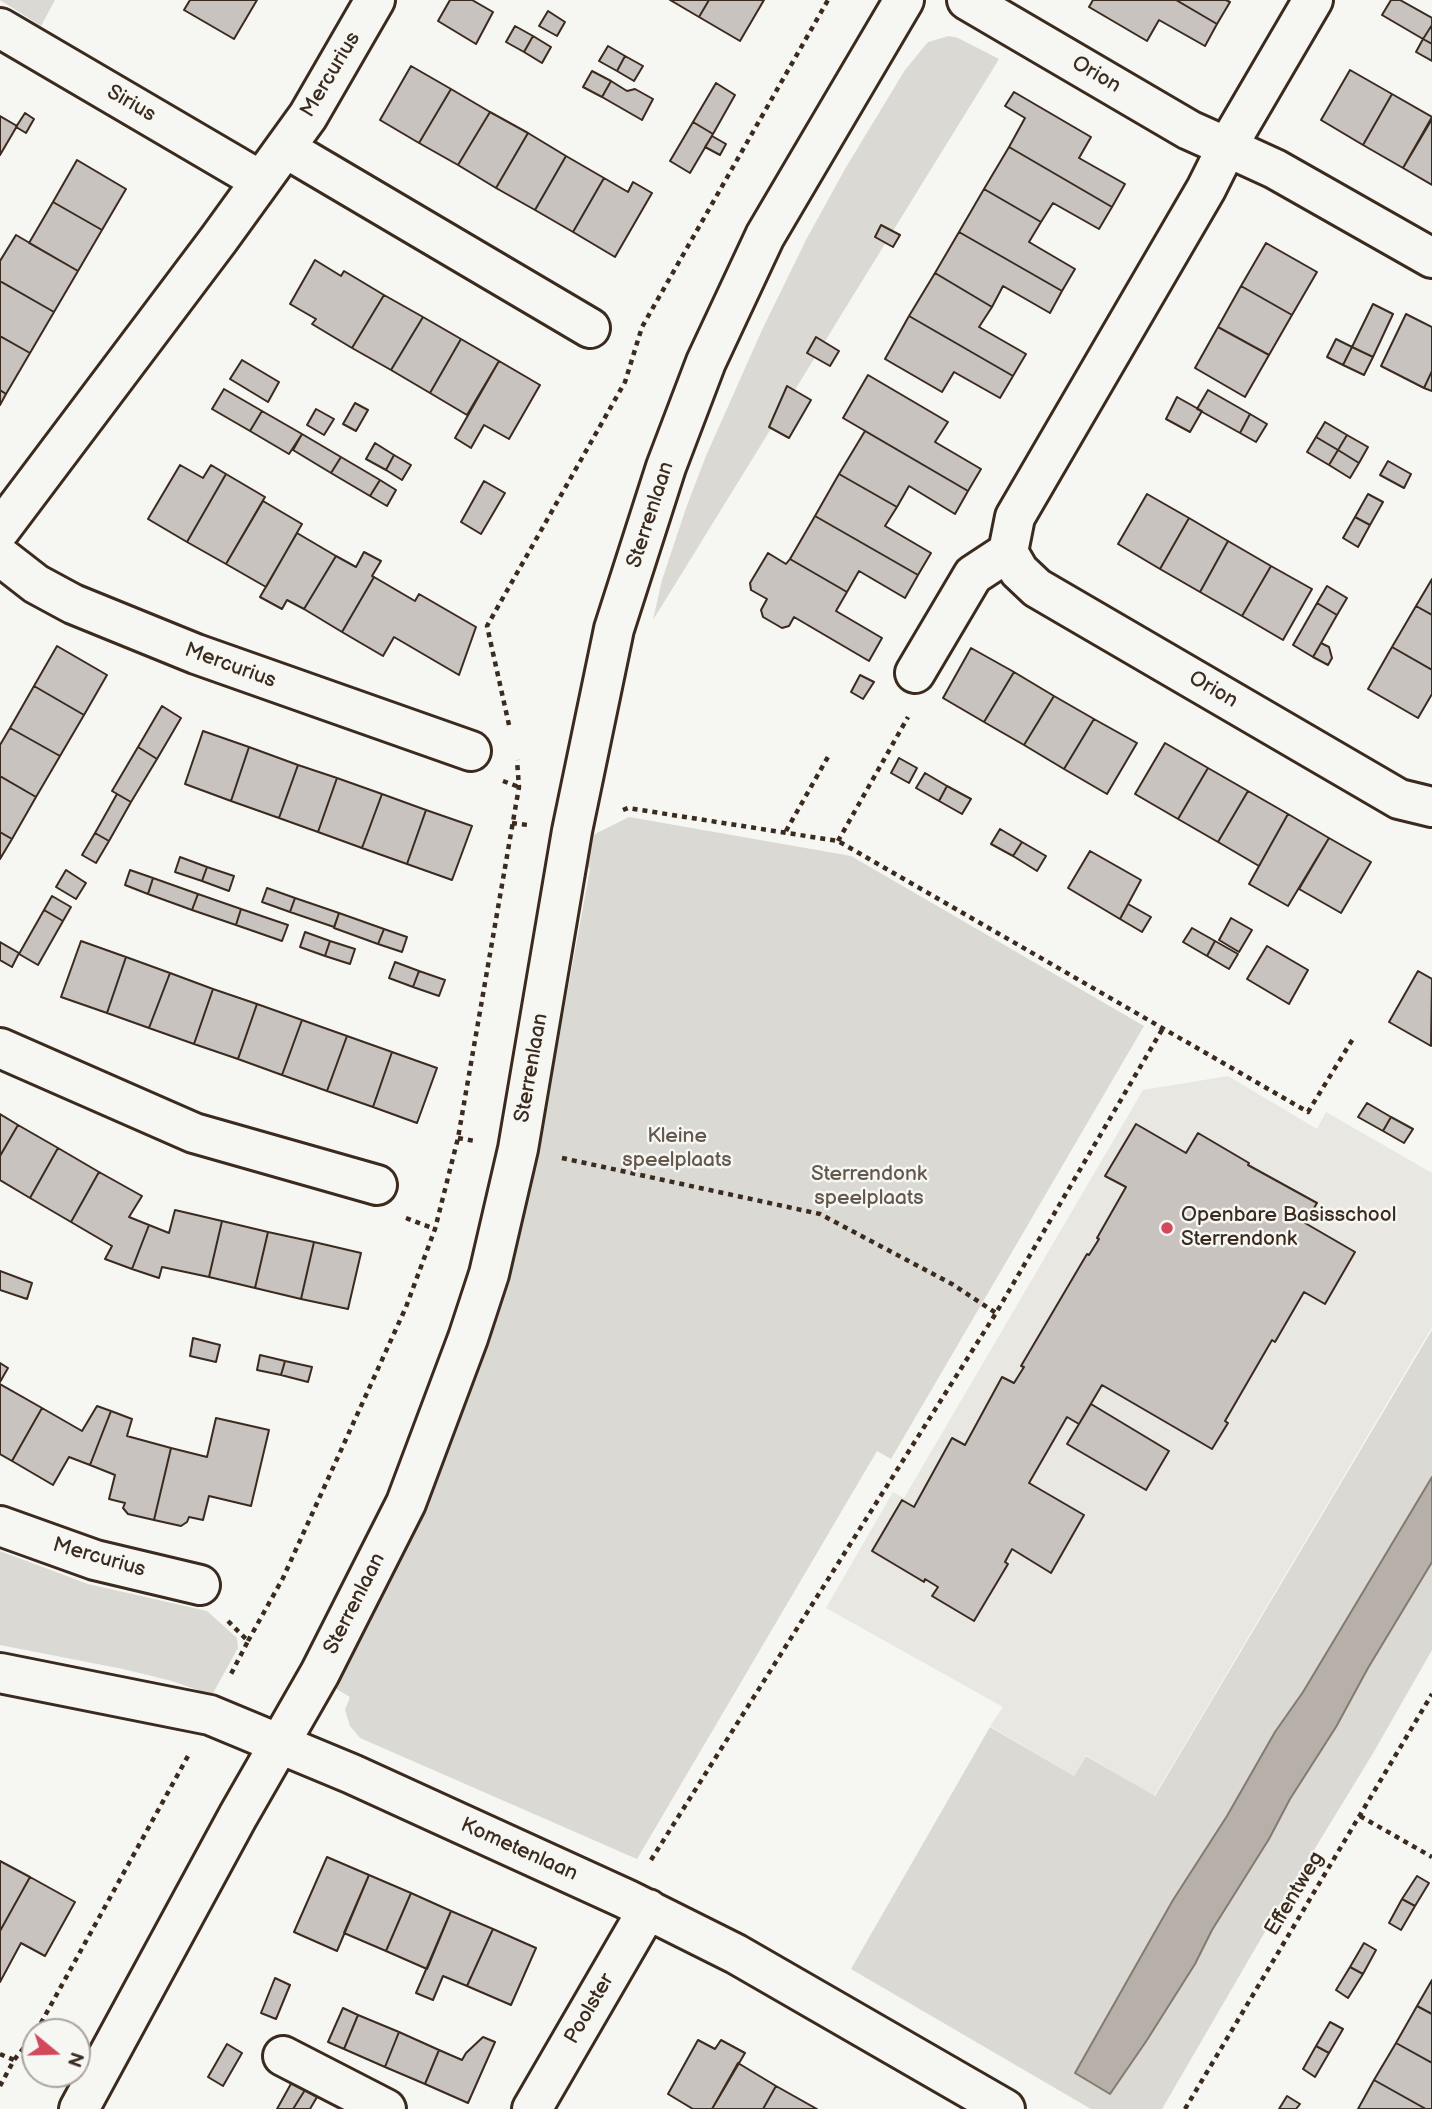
<!DOCTYPE html>
<html>
<head>
<meta charset="utf-8">
<style>
	body { margin:0 }
	#map { position:relative; width:1432px; height:2109px; overflow:hidden; background:#f6f6f2; font-family:"Balsamiq Sans",sans-serif }
	canvas { display:block }
	.north { position:absolute; left:21px; top:2018px; width:70px; height:70px; box-sizing:border-box; background:#f6f6f2; border:2px solid #aba49d; border-radius:50%; rotate:109deg; font-size:19px; font-weight:700; line-height:28px; text-align:center; color:#3b2a1e }
	.north::after { content:''; display:block; margin:auto; width:24px; height:32px; background:#d1495b; clip-path:polygon(50% 0,100% 100%,50% 72%,0 100%) }
</style>
</head>
<body>
<div id="map">
<canvas width="1432" height="2109"></canvas>
<div class="north">N</div>
</div>
<script>
const ctx = document.querySelector('canvas').getContext('2d');
ctx.lineJoin = 'round';
function fill(path, color) { ctx.fillStyle = color; ctx.fill(path, 'evenodd'); }
const poly = rows => new Path2D(rows.map(r => 'M' + r).join(''));
function strokePath(path, color, width, dash) { ctx.strokeStyle = color; ctx.lineWidth = width; ctx.lineCap = dash ? 'butt' : 'round'; ctx.setLineDash(dash || []); ctx.stroke(path); }
function drawText(font, color, halo, rows, align = 'center') {
  ctx.font = font + ' "Balsamiq Sans",sans-serif'; ctx.lineWidth = 5; ctx.setLineDash([]); ctx.textBaseline = 'middle'; ctx.strokeStyle = halo; ctx.fillStyle = color; for (const [text, x, y, turn = 0] of rows) {
    ctx.save(); ctx.translate(x, y); ctx.rotate((+turn || 0) * Math.PI / 180); ctx.textAlign = isNaN(turn) ? turn : align; if (halo) ctx.strokeText(text, 0, 0); ctx.fillText(text, 0, 0); ctx.restore();
  }
}
fill(poly([
	[1228,1076,1317,1129,1326,1112,1432,1173,1432,1327,1154,1796,1086,1755,1074,1776,990,1726,1003,1707,826,1608,893,1492,904,1498,1143,1090]
]), '#e8e7e2');
fill(poly([
	[0,0,55,0,41,26],
	[949,36,958,38,999,59,653,620,662,580,686,508,706,456,762,330,807,238,845,169,905,70,928,42],
	[629,817,851,856,1144,1026,891,1459,877,1451,637,1859,360,1738,350,1726,345,1710,350,1697,335,1688,391,1579,443,1464,481,1366,514,1257,541,1136,590,869,578,857,583,840],
	[1432,1330,1432,1477,1303,1692,1275,1732,1227,1816,1173,1900,1075,2073,1110,2093,1147,2040,1195,1964,1212,1930,1269,1839,1290,1799,1336,1727,1368,1668,1432,1562,1432,1650,1372,1755,1284,1899,1162,2109,1091,2109,851,1969,990,1727,1074,1776,1086,1756,1155,1796],
	[0,1551,88,1584,207,1611,237,1638,238,1648,212,1695,172,1681,123,1669,0,1645]
]), '#dad9d3');
const water = poly([
	[1432,1477,1432,1562,1368,1668,1336,1727,1290,1799,1269,1839,1212,1930,1195,1964,1147,2040,1110,2094,1075,2073,1173,1900,1227,1816,1275,1732,1303,1692,1432,1477]
]);
fill(water, '#b6b0a9');
strokePath(water, '#857a71', 2);
const building = poly([
	[190,0,257,0,234,39,184,10,190,0],
	[450,0,472,0,493,12,476,44,438,21,450,0],
	[670,0,709,0,699,17,670,0],
	[709,0,764,0,740,41,699,17,709,0],
	[1093,0,1176,0,1217,24,1205,46,1159,20,1147,41,1089,7,1093,0],
	[1176,0,1226,0,1230,2,1217,24,1176,0],
	[1391,0,1400,0,1432,18,1432,25,1423,39,1382,15,1391,0],
	[548,11,565,22,557,36,539,26,548,11],
	[1432,25,1432,44,1423,39,1432,25],
	[515,26,533,36,524,52,506,42,515,26],
	[533,36,551,47,542,63,524,52,533,36],
	[1423,39,1432,44,1432,61,1416,52,1423,39],
	[608,46,625,56,617,71,599,61,608,46],
	[625,56,643,66,634,81,617,71,625,56],
	[411,66,451,89,419,143,380,120,411,66],
	[1350,70,1392,94,1363,145,1321,120,1350,70],
	[592,71,611,81,602,97,583,87,592,71],
	[611,81,627,91,635,89,653,99,642,120,602,97,611,81],
	[716,83,735,95,713,134,693,122,716,83],
	[451,89,490,112,458,165,419,143,451,89],
	[1014,92,1091,137,1079,158,1125,184,1112,207,1009,147,1025,118,1005,106,1014,92],
	[1392,94,1432,117,1403,168,1363,145,1392,94],
	[490,112,528,133,496,188,458,165,490,112],
	[25,113,34,119,26,133,16,127,25,113],
	[0,116,17,126,0,155,0,116],
	[1432,119,1432,185,1403,168,1432,119],
	[693,122,713,134,690,173,670,161,693,122],
	[528,133,566,156,535,210,496,188,528,133],
	[712,136,726,144,720,155,705,147,712,136],
	[1009,147,1112,207,1099,229,1053,203,1041,222,984,189,1009,147],
	[566,156,604,178,573,232,535,210,566,156],
	[77,160,126,189,102,230,53,202,77,160],
	[604,178,628,192,633,182,652,193,615,257,573,232,604,178],
	[984,189,1041,222,1029,242,1075,269,1062,291,959,232,984,189],
	[53,202,102,230,78,271,29,243,53,202],
	[881,225,900,235,893,247,875,237,881,225],
	[959,232,1062,291,1050,313,1003,286,992,307,935,273,959,232],
	[16,235,78,271,54,312,0,281,0,261,16,235],
	[1266,243,1317,272,1292,315,1241,286,1266,243],
	[315,260,341,276,344,271,384,295,352,348,312,324,316,319,290,304,315,260],
	[935,273,992,307,979,327,1026,354,1013,376,909,316,935,273],
	[0,281,54,312,30,353,0,336,0,281],
	[1241,286,1292,315,1269,355,1218,327,1241,286],
	[384,295,423,317,391,370,352,348,384,295],
	[1373,304,1393,314,1373,357,1352,347,1373,304],
	[1406,314,1432,327,1432,371,1424,388,1381,366,1406,314],
	[909,316,1013,376,1000,398,954,372,942,392,885,359,909,316],
	[423,317,461,339,430,393,391,370,423,317],
	[1218,327,1269,355,1245,397,1195,368,1218,327],
	[0,336,30,353,6,394,0,390,0,336],
	[816,337,839,351,830,366,807,353,816,337],
	[461,339,499,361,467,415,430,393,461,339],
	[1336,339,1352,347,1343,365,1327,357,1336,339],
	[1352,347,1373,357,1364,375,1343,365,1352,347],
	[242,360,279,382,268,402,230,379,242,360],
	[499,361,540,385,509,439,484,425,471,448,455,438,499,361],
	[1432,371,1432,391,1424,388,1432,371],
	[868,375,948,422,935,442,981,469,968,491,843,418,868,375],
	[787,386,811,400,789,438,769,427,787,386],
	[224,389,262,411,250,431,212,409,224,389],
	[0,390,6,394,0,405,0,390],
	[1208,390,1250,414,1240,433,1197,409,1208,390],
	[1177,397,1202,411,1190,432,1166,419,1177,397],
	[355,403,368,410,356,431,343,424,355,403],
	[316,409,334,419,324,435,307,425,316,409],
	[262,411,302,434,289,454,250,431,262,411],
	[1250,414,1267,424,1256,442,1240,433,1250,414],
	[1325,422,1347,435,1338,450,1316,437,1325,422],
	[865,431,968,491,955,514,909,486,897,507,839,474,865,431],
	[302,434,341,457,331,473,293,450,302,434],
	[1347,435,1368,447,1359,463,1338,450,1347,435],
	[1316,437,1338,450,1329,465,1307,452,1316,437],
	[375,443,394,455,386,470,366,459,375,443],
	[1338,450,1359,463,1350,478,1329,465,1338,450],
	[394,455,411,465,402,480,386,470,394,455],
	[341,457,380,480,370,496,331,473,341,457],
	[1388,461,1411,474,1404,488,1380,475,1388,461],
	[180,465,203,478,211,465,226,474,187,542,148,519,180,465],
	[226,474,265,497,226,564,187,542,226,474],
	[839,474,897,507,885,526,931,553,918,575,815,516,839,474],
	[380,480,396,490,387,506,370,496,380,480],
	[484,481,505,493,481,534,461,522,484,481],
	[1147,494,1189,518,1160,569,1118,544,1147,494],
	[1368,494,1383,502,1370,525,1355,517,1368,494],
	[263,501,302,524,266,587,226,564,263,501],
	[815,516,918,575,905,598,859,571,847,592,790,559,815,516],
	[1355,517,1370,525,1358,547,1343,538,1355,517],
	[1189,518,1228,541,1200,592,1160,569,1189,518],
	[297,533,336,556,304,609,287,600,282,609,260,597,297,533],
	[1228,541,1271,566,1242,616,1200,592,1228,541],
	[364,552,381,561,372,576,374,577,342,632,304,609,336,556,356,567,364,552],
	[768,553,786,564,790,559,847,592,836,611,882,638,869,661,794,617,789,626,782,628,763,617,761,610,767,599,751,590,750,583,768,553],
	[1271,566,1312,589,1283,640,1242,616,1271,566],
	[374,577,415,601,419,594,476,627,459,675,394,637,383,656,342,632,374,577],
	[1432,579,1432,615,1416,606,1432,579],
	[1327,586,1347,598,1337,615,1317,603,1327,586],
	[1317,603,1337,615,1313,657,1293,645,1317,603],
	[1416,606,1432,615,1432,670,1392,647,1416,606],
	[1321,643,1329,647,1332,658,1328,665,1313,657,1321,643],
	[57,646,107,675,84,715,34,686,57,646],
	[1392,647,1432,670,1432,694,1418,718,1368,689,1392,647],
	[971,648,1014,672,984,722,943,698,971,648],
	[1014,672,1054,696,1024,745,984,722,1014,672],
	[860,675,874,682,863,699,851,692,860,675],
	[34,686,84,715,60,756,10,728,34,686],
	[1054,696,1094,719,1064,769,1024,745,1054,696],
	[162,706,181,718,157,759,138,747,162,706],
	[1094,719,1137,743,1107,794,1064,769,1094,719],
	[10,728,60,756,36,797,0,776,0,745,10,728],
	[203,731,249,747,231,801,185,784,203,731],
	[1165,743,1208,768,1178,819,1135,794,1165,743],
	[138,747,157,759,131,802,112,791,138,747],
	[249,747,298,765,279,818,231,801,249,747],
	[899,758,917,768,909,783,891,773,899,758],
	[298,765,337,778,318,832,279,818,298,765],
	[1208,768,1248,791,1218,842,1178,819,1208,768],
	[925,773,947,786,939,801,916,788,925,773],
	[0,776,36,797,12,839,0,832,0,776],
	[337,778,382,794,362,848,318,832,337,778],
	[947,786,971,799,962,814,939,801,947,786],
	[1248,791,1288,814,1259,866,1218,842,1248,791],
	[117,794,131,802,109,841,95,833,117,794],
	[382,794,426,810,407,864,362,848,382,794],
	[426,810,472,826,452,880,407,864,426,810],
	[1288,814,1329,838,1288,906,1249,884,1288,814],
	[1000,829,1022,842,1013,856,991,844,1000,829],
	[0,832,12,839,0,859,0,832],
	[95,833,109,841,96,863,82,855,95,833],
	[1329,838,1371,862,1341,913,1299,889,1329,838],
	[1022,842,1046,856,1037,871,1013,856,1022,842],
	[1090,851,1141,880,1120,919,1068,888,1090,851],
	[180,857,207,867,202,881,175,872,180,857],
	[207,867,234,876,229,891,202,881,207,867],
	[66,870,86,883,76,899,56,887,66,870],
	[130,870,153,878,148,894,125,885,130,870],
	[153,878,198,894,192,910,148,894,153,878],
	[267,888,295,898,290,912,262,902,267,888],
	[198,894,241,909,236,925,192,910,198,894],
	[52,896,71,907,63,921,44,910,52,896],
	[295,898,339,913,334,927,290,912,295,898],
	[1128,904,1151,917,1142,932,1120,919,1128,904],
	[241,909,288,925,282,941,236,925,241,909],
	[44,910,63,921,38,965,19,954,44,910],
	[339,913,384,929,378,944,334,928,339,913],
	[1231,918,1252,930,1239,952,1219,940,1231,918],
	[1192,928,1215,941,1207,956,1183,942,1192,928],
	[384,929,407,937,402,952,378,944,384,929],
	[305,932,330,941,325,956,300,947,305,932],
	[81,941,126,957,107,1013,61,997,81,941],
	[330,941,355,949,350,964,325,956,330,941],
	[1215,941,1238,954,1229,969,1207,956,1215,941],
	[0,942,19,953,12,967,0,960,0,942],
	[1267,946,1308,970,1289,1004,1247,979,1267,946],
	[126,957,170,973,149,1028,107,1013,126,957],
	[395,962,419,971,413,987,389,978,395,962],
	[419,971,445,980,439,996,413,987,419,971],
	[1418,971,1432,979,1431,1046,1389,1022,1418,971],
	[170,973,213,989,194,1044,149,1028,170,973],
	[213,989,257,1004,238,1059,194,1044,213,989],
	[257,1004,302,1020,282,1075,238,1059,257,1004],
	[302,1020,347,1036,327,1091,282,1075,302,1020],
	[347,1036,392,1052,373,1107,327,1091,347,1036],
	[392,1052,437,1068,417,1123,373,1107,392,1052],
	[1367,1103,1391,1117,1383,1131,1358,1117,1367,1103],
	[0,1114,18,1125,0,1156,0,1114],
	[1391,1117,1413,1129,1404,1143,1383,1131,1391,1117],
	[1136,1124,1186,1153,1198,1133,1249,1163,1248,1165,1317,1203,1305,1223,1355,1252,1325,1304,1304,1292,1275,1342,1272,1340,1225,1421,1228,1423,1212,1449,1102,1385,1079,1424,1067,1417,1029,1483,1084,1515,1051,1573,1012,1549,1005,1562,1008,1564,974,1621,932,1596,938,1587,925,1579,924,1582,872,1551,902,1500,914,1507,952,1438,965,1445,1002,1377,1014,1383,1024,1367,1021,1366,1087,1254,1089,1255,1099,1239,1097,1238,1126,1187,1105,1176,1136,1124],
	[18,1125,58,1148,30,1198,0,1180,0,1156,18,1125],
	[58,1148,99,1172,71,1222,30,1198,58,1148],
	[99,1172,142,1196,129,1217,149,1225,132,1269,105,1259,112,1246,71,1222,99,1172],
	[175,1210,222,1221,209,1277,162,1267,159,1278,132,1269,149,1225,169,1233,175,1210],
	[222,1221,268,1232,255,1288,209,1277,222,1221],
	[268,1232,314,1242,301,1299,255,1288,268,1232],
	[314,1242,361,1253,348,1309,301,1299,314,1242],
	[0,1271,32,1283,27,1299,0,1290,0,1271],
	[193,1338,220,1345,216,1362,190,1356,193,1338],
	[260,1355,285,1361,281,1375,257,1370,260,1355],
	[285,1361,312,1367,308,1382,281,1375,285,1361],
	[0,1363,8,1368,0,1382,0,1363],
	[0,1384,42,1408,12,1461,0,1454,0,1384],
	[1091,1404,1169,1451,1146,1490,1067,1444,1091,1404],
	[97,1406,111,1411,90,1465,69,1457,53,1485,12,1461,42,1408,82,1431,97,1406],
	[111,1411,132,1419,127,1436,171,1448,154,1520,128,1514,123,1508,125,1503,109,1499,115,1475,90,1465,111,1411],
	[216,1418,269,1430,251,1506,209,1496,203,1520,189,1517,187,1522,181,1526,154,1520,171,1448,207,1457,216,1418],
	[327,1857,369,1875,337,1951,294,1932,327,1857],
	[0,1861,30,1877,0,1931,0,1861],
	[369,1875,411,1893,386,1951,344,1933,369,1875],
	[1417,1876,1429,1883,1415,1906,1402,1899,1417,1876],
	[30,1877,75,1902,45,1956,21,1943,0,1982,0,1931,30,1877],
	[411,1893,451,1911,427,1969,386,1951,411,1893],
	[1402,1899,1415,1906,1401,1930,1389,1923,1402,1899],
	[451,1911,493,1929,467,1986,443,1976,433,2000,416,1993,451,1911],
	[493,1929,536,1948,511,2005,467,1986,493,1929],
	[1364,1943,1376,1950,1363,1974,1350,1967,1364,1943],
	[1350,1967,1363,1974,1348,1998,1336,1990,1350,1967],
	[275,1978,290,1985,276,2019,261,2013,275,1978],
	[1432,1980,1432,2014,1417,2006,1432,1980],
	[1417,2006,1432,2014,1432,2063,1396,2043,1417,2006],
	[343,2008,358,2015,344,2049,328,2042,343,2008],
	[358,2015,399,2032,385,2067,344,2049,358,2015],
	[1330,2022,1343,2029,1329,2053,1316,2046,1330,2022],
	[399,2032,439,2050,425,2084,385,2067,399,2032],
	[483,2037,495,2042,468,2103,425,2084,439,2050,462,2060,466,2053,483,2037],
	[698,2040,715,2049,721,2040,745,2053,712,2109,693,2109,668,2094,698,2040],
	[1396,2043,1432,2063,1432,2109,1426,2109,1374,2080,1396,2043],
	[227,2044,242,2053,223,2086,208,2077,227,2044],
	[1316,2046,1329,2053,1315,2077,1303,2069,1316,2046],
	[738,2063,776,2086,763,2109,712,2109,738,2063],
	[1374,2080,1426,2109,1358,2109,1374,2080],
	[292,2082,305,2090,293,2109,277,2109,292,2082],
	[776,2086,817,2109,763,2109,776,2086],
	[305,2090,317,2097,310,2109,293,2109,305,2090],
	[1287,2096,1300,2104,1296,2109,1279,2109,1287,2096]
]);
fill(building, '#c8c3be');
strokePath(building, '#3b2a1e', 2);
const minor = poly([
	[967,0,1189,130,1227,147,1313,0],
	[0,28,261,181],
	[285,148,590,328],
	[1432,258,1275,169,1227,147,1206,189,1015,517,1008,552,1019,571,1037,588,1399,799,1432,807],
	[0,530,219,239,308,116,375,0],
	[0,556,36,584,73,604,196,654,471,751],
	[915,673,973,575,1008,552],
	[0,1048,194,1133,377,1185],
	[0,1526,95,1560,200,1585],
	[0,1673,210,1715,352,1774,626,1899,736,1954,1005,2109],
	[283,2056,386,2109],
	[79,2109,238,1816,320,1673,406,1503,468,1338,489,1274,518,1149,572,831,614,629,666,467,706,362,765,236,904,0],
	[532,2109,648,1909]
]);
strokePath(minor, '#3b2a1e', 44);
strokePath(poly([
	[509,725,487,626,625,382,642,327,828,0],
	[503,781,519,787],
	[623,810,628,808,838,841,1308,1112,1354,1037],
	[512,823,528,825],
	[786,831,829,755],
	[838,841,908,717],
	[458,1138,475,1141],
	[562,1158,820,1214,952,1284,996,1313],
	[406,1218,435,1229],
	[228,1621,248,1641,231,1674],
	[248,1641,283,1578,406,1307,435,1229,458,1138,519,787,517,760],
	[1360,1816,1432,1857],
	[651,1860,996,1313,1163,1028],
	[36,2032,188,1756],
	[0,2054,14,2060],
	[0,2086,14,2060,35,2034],
	[1185,2109,1432,1694]
]), '#3b2a1e', 4.5, [5, 5]);
strokePath(minor, '#f6f6f2', 38);
for (const [x, y, r, color] of [
	[1167,1228,7,"#d1495b"]
]) { const dot = new Path2D(); dot.arc(x, y, r, 0, 2 * Math.PI); ctx.fillStyle = color; ctx.fill(dot); strokePath(dot, '#f6f6f2', 2.5); }
drawText('21px', '#3b2a1e', '#f6f6f2', [
	["Mercurius",331,75,-59],
	["Orion",1096,75,30],
	["Sirius",131,104,30],
	["Sterrenlaan",651,515,-72],
	["Mercurius",230,666,20],
	["Orion",1213,690,30],
	["Sterrenlaan",532,1068,-80],
	["Mercurius",99,1558,16],
	["Sterrenlaan",355,1604,-63],
	["Kometenlaan",519,1850,24],
	["Effentweg",1295,1894,-59],
	["Poolster",590,2009,-60]
]);
drawText('21px', '#63564b', '#f6f6f2', [
	["Kleine",677,1137],
	["speelplaats",677,1161],
	["Sterrendonk",869,1175],
	["speelplaats",869,1199]
]);
drawText('21px', '#3b2a1e', '#f6f6f2', [
	["Openbare Basisschool",1181,1216],
	["Sterrendonk",1181,1240]
], 'left');
</script>
</body>
</html>
